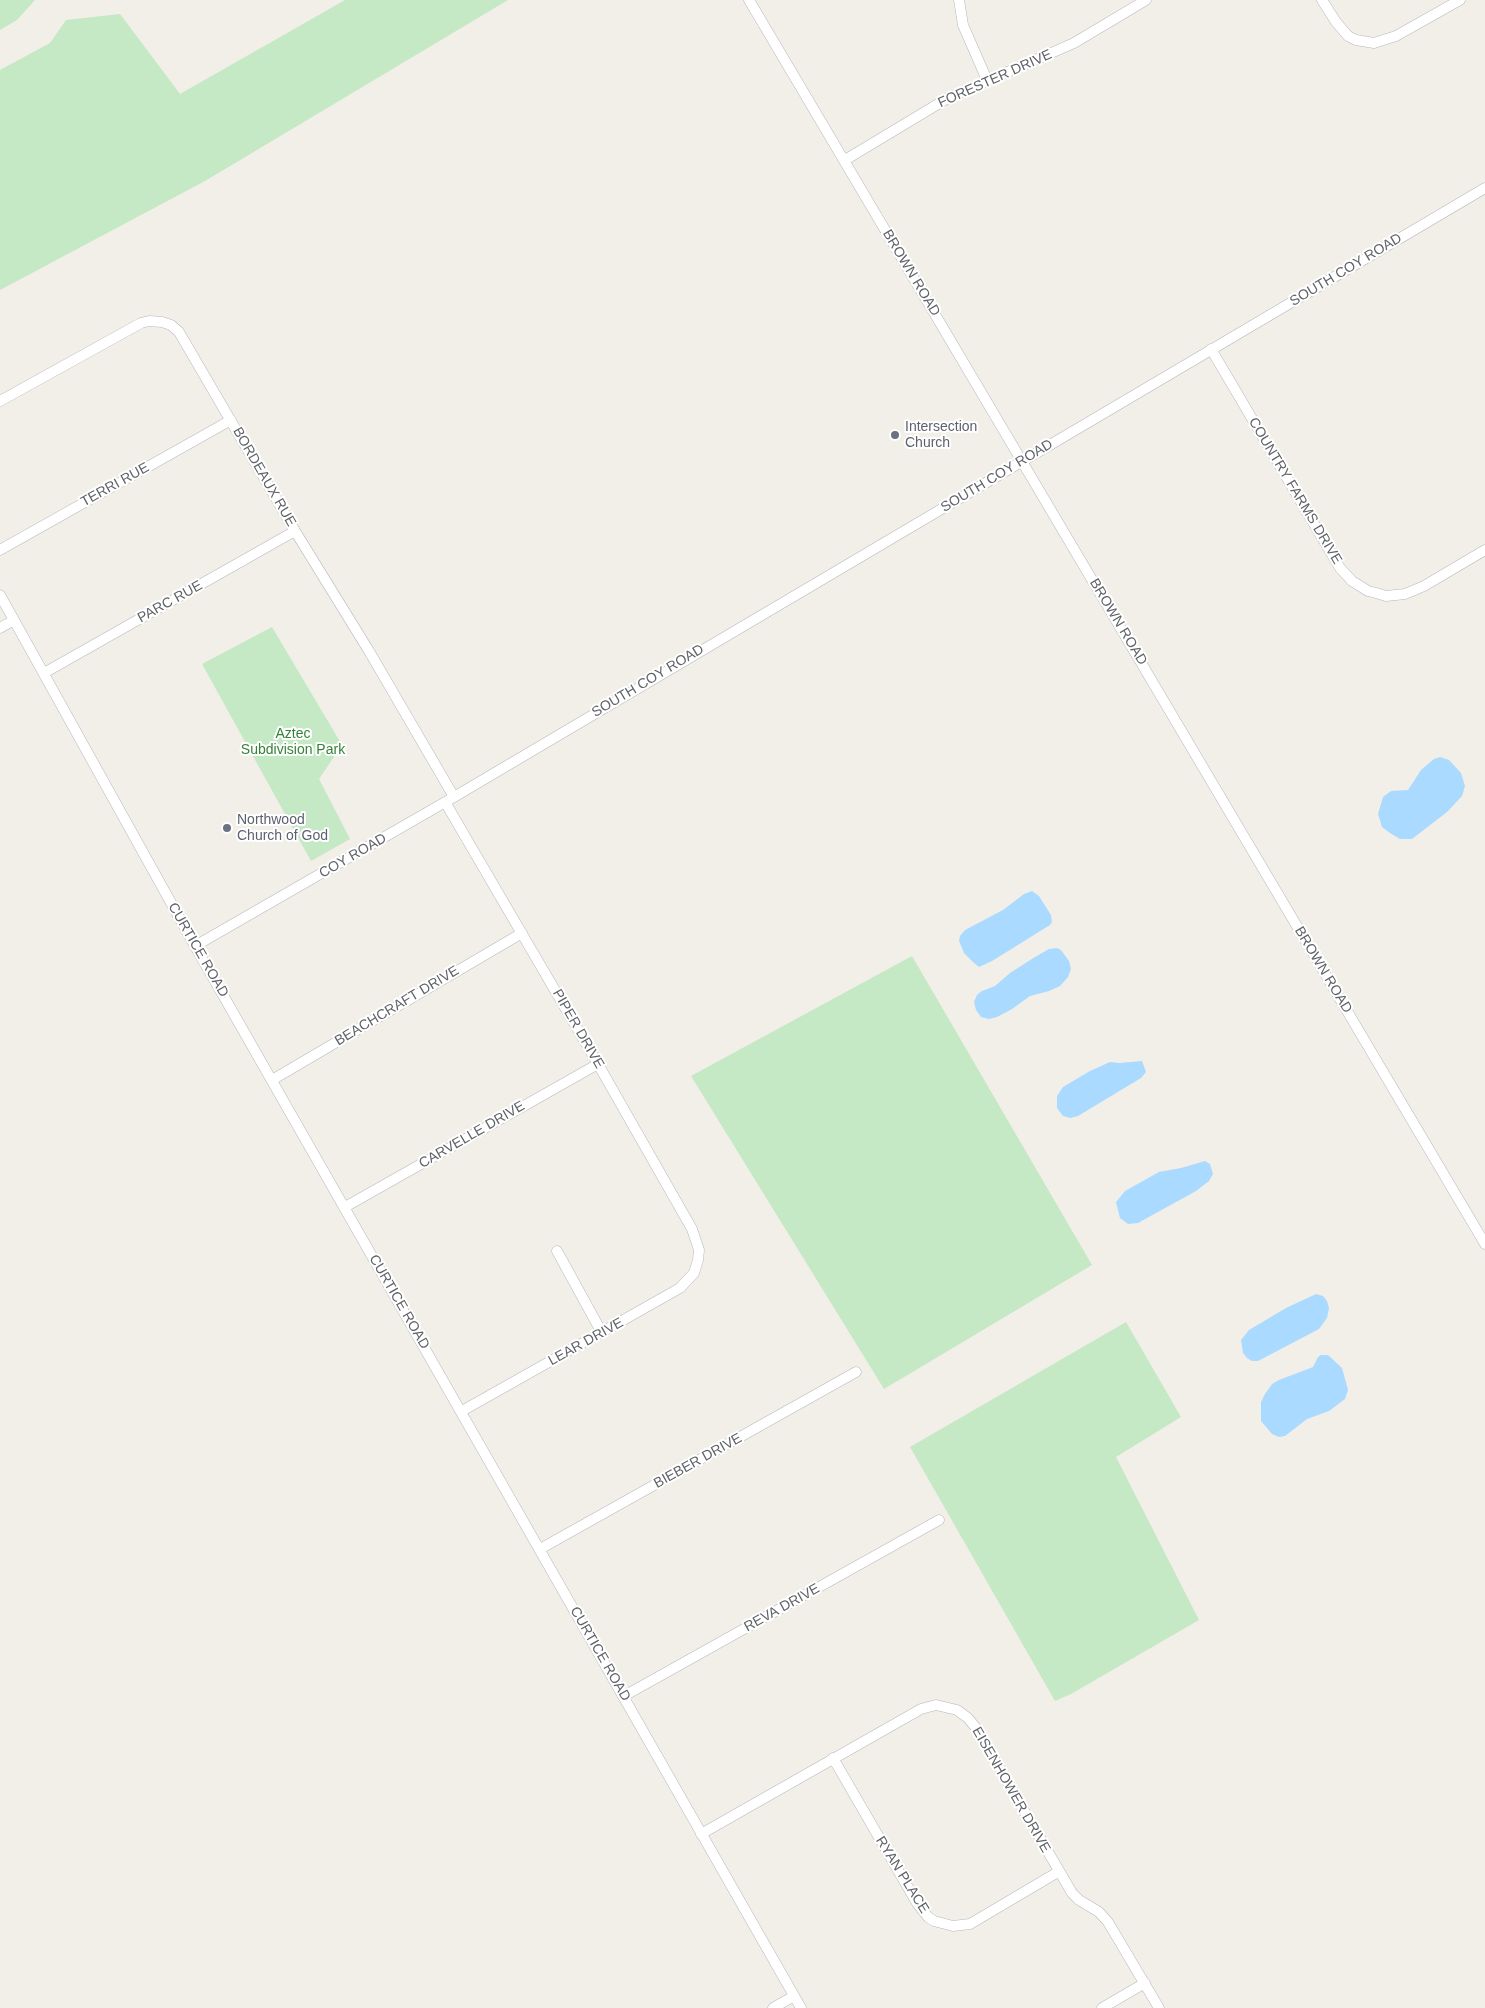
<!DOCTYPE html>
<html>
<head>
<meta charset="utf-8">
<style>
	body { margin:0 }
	canvas { display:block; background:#f1efe8 }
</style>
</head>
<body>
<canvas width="1485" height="2008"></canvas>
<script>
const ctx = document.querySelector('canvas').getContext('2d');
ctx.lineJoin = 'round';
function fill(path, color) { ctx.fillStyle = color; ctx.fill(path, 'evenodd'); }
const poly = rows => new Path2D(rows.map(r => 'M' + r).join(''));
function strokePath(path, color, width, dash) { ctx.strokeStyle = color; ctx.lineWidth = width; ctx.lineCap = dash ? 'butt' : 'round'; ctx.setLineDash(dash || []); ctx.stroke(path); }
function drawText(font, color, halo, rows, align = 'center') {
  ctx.font = font + ' Helvetica,sans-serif'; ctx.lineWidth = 4; ctx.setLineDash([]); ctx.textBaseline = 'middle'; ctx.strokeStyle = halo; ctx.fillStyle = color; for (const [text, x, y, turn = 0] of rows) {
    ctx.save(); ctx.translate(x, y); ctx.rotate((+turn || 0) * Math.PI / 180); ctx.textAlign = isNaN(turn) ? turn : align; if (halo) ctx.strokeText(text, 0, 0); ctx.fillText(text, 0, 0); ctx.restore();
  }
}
fill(poly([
	[0,0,35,0,17,20,0,30],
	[345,0,508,0,205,181,0,290,0,70,50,43,66,20,120,14,180,94],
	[272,627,342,745,319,779,350,839,311,861,202,664],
	[912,956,1092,1265,884,1389,691,1076],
	[1126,1322,1181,1417,1116,1457,1199,1620,1071,1694,1055,1701,910,1447]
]), '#c5e8c5');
fill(poly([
	[1440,757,1449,760,1461,773,1465,786,1462,796,1447,812,1412,839,1400,839,1390,833,1382,827,1378,814,1383,797,1391,791,1408,790,1421,770,1434,759],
	[1032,891,1039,896,1051,915,1052,922,1050,925,992,961,979,967,974,963,964,953,959,941,960,936,965,930,1003,910,1024,894],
	[1057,948,1061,950,1069,961,1071,969,1068,977,1060,986,1049,991,1030,996,1012,1009,997,1017,989,1019,981,1017,976,1010,974,1002,977,995,982,991,995,986,1010,973,1035,957,1049,949],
	[1142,1061,1146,1072,1141,1078,1078,1116,1070,1118,1063,1116,1057,1108,1057,1096,1063,1087,1090,1071,1110,1062,1119,1063],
	[1205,1161,1210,1164,1213,1174,1209,1181,1196,1191,1138,1223,1128,1224,1120,1218,1116,1202,1125,1191,1159,1172,1181,1168],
	[1316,1294,1323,1296,1327,1301,1329,1308,1327,1318,1319,1329,1258,1361,1252,1361,1247,1358,1243,1353,1241,1340,1249,1330,1286,1308],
	[1321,1355,1328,1355,1342,1368,1348,1390,1345,1399,1329,1411,1307,1419,1285,1436,1279,1437,1272,1434,1261,1421,1261,1402,1265,1394,1272,1384,1279,1380,1313,1367,1318,1357]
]), '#aadaff');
const minor = poly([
	[749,0,1485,1244],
	[959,0,963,25,987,80],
	[1322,0,1336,22,1348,36,1356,40,1374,43,1396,36,1460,0],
	[845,160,948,98,1074,43,1146,0],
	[1211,349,1340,568,1352,581,1368,591,1376,593,1386,596,1405,594,1424,586,1485,550],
	[0,401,141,323,149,321,162,322,171,325,179,332,295,531,369,651,454,797],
	[0,550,231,420],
	[0,595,195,946,801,2008],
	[0,628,14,620],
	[44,673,295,531],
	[445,802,598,1064,692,1229,699,1250,698,1260,694,1273,680,1288,462,1411],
	[195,946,454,797,1485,188],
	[272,1080,522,933],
	[345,1207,598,1064],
	[557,1251,602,1333],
	[540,1549,856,1372],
	[624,1696,939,1520],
	[833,1758,917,1903,928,1917,934,1921,953,1926,970,1924,1058,1872],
	[701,1834,921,1709,936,1705,957,1710,968,1718,976,1728,1072,1893,1079,1900,1099,1912,1108,1922,1159,2008],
	[773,2008,794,1996],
	[1102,2008,1145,1983]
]);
strokePath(minor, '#b5b8bc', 11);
strokePath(minor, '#fff', 10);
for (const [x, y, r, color] of [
	[895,435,5,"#6b7280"],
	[227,828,5,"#6b7280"]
]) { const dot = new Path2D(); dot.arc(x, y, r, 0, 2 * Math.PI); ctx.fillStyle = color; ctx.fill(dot); strokePath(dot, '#fff', 2); }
drawText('14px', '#5f6368', '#fff', [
	["FORESTER DRIVE",995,79,-24],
	["SOUTH COY ROAD",1346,270,-31],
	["BROWN ROAD",911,273,59],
	["SOUTH COY ROAD",997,476,-31],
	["BORDEAUX RUE",264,477,60],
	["TERRI RUE",115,485,-29],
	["COUNTRY FARMS DRIVE",1295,491,59],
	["PARC RUE",170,602,-29],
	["BROWN ROAD",1118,622,59],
	["SOUTH COY ROAD",648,681,-31],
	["COY ROAD",353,856,-30],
	["CURTICE ROAD",198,950,60],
	["BROWN ROAD",1323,970,59],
	["BEACHCRAFT DRIVE",397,1006,-31],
	["PIPER DRIVE",578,1029,60],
	["CARVELLE DRIVE",472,1135,-30],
	["CURTICE ROAD",399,1302,60],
	["LEAR DRIVE",586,1342,-29],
	["BIEBER DRIVE",698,1461,-29],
	["REVA DRIVE",782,1608,-29],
	["CURTICE ROAD",600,1654,60],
	["EISENHOWER DRIVE",1011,1790,60],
	["RYAN PLACE",902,1875,58]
]);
drawText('14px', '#5b616d', '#fff', [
	["Intersection",905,427],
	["Church",905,443],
	["Northwood",237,820],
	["Church of God",237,836]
], 'left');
drawText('14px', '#348238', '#fff', [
	["Aztec",293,734],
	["Subdivision Park",293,750]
]);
</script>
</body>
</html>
